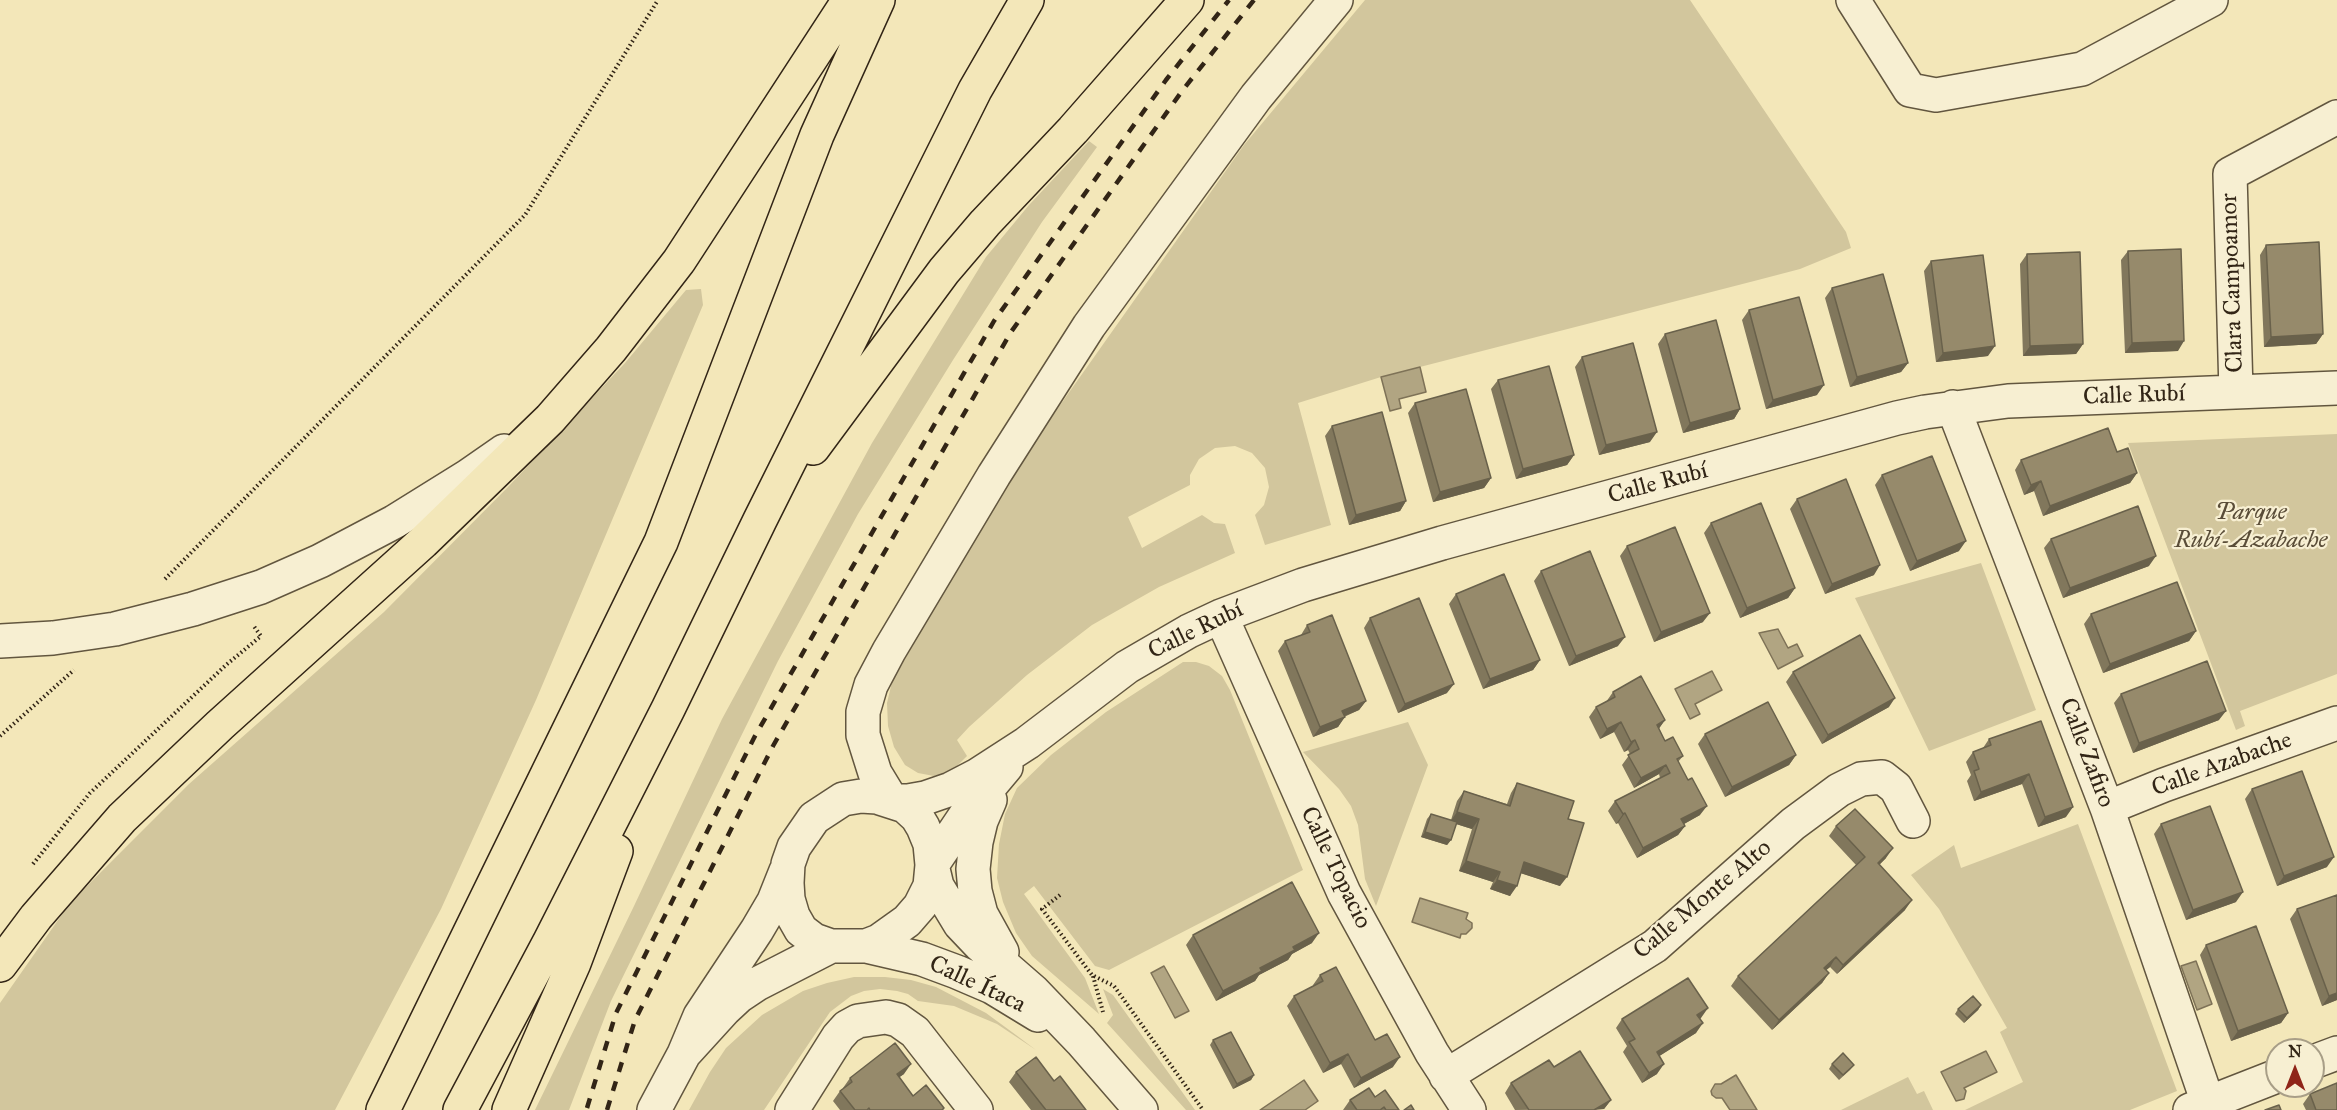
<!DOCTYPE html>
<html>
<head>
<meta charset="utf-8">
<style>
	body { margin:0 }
	#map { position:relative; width:2337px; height:1110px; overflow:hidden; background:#f3e7b9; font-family:"IM FELL Great Primer",serif }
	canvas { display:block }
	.north { position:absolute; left:2265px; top:1038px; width:60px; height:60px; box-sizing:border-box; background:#f7efd2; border:2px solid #a89e87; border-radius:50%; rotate:0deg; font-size:16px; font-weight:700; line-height:24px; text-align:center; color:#322516 }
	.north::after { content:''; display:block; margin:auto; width:21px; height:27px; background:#8f2418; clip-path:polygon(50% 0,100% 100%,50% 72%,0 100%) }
</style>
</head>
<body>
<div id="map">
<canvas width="2337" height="1110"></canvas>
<div class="north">N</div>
</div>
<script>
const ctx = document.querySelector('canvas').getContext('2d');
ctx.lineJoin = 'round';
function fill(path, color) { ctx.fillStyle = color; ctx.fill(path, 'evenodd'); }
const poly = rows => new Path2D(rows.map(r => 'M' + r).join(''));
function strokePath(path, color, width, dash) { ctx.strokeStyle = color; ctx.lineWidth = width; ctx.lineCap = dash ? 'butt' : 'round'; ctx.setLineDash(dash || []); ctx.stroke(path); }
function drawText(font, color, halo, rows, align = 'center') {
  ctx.font = font + ' "IM FELL Great Primer",serif'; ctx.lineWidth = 4.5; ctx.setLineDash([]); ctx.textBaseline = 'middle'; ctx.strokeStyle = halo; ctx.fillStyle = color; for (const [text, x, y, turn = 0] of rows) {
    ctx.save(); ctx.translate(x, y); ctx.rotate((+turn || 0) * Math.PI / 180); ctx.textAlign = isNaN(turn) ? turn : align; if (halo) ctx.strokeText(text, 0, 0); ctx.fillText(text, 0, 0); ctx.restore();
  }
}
fill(poly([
	[1365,0,1690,0,1846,232,1851,248,1800,269,1758,280,1381,377,1298,403,1331,525,1265,545,1255,515,1264,505,1269,487,1265,468,1252,453,1235,446,1215,448,1199,459,1190,475,1190,485,1128,517,1142,548,1202,515,1214,523,1225,524,1235,553,1159,587,1092,625,1027,675,969,727,957,740,967,756,951,772,934,776,918,773,905,765,894,747,888,726,887,703,892,682,967,550,1046,425,1244,145],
	[1089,141,1097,147,1042,222,953,360,858,514,778,661,611,1001,569,1110,535,1110,634,906,722,719,872,443,986,257,1029,205],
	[701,289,703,305,536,700,441,909,335,1110,0,1110,0,1003,70,903,189,784,384,612,507,488,625,363,686,290],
	[2337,434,2337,674,2240,711,2245,726,2236,730,2128,443],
	[1981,563,2036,710,1929,751,1855,598],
	[1183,662,1196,662,1209,666,1222,676,1230,690,1303,870,1109,970,1095,966,1034,886,1024,894,1085,978,1099,1014,1032,956,1016,933,1003,902,997,878,999,844,1005,814,1017,788,1051,755,1106,712],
	[1408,722,1428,765,1376,906,1365,879,1358,825,1351,806,1339,789,1303,752],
	[2078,824,2177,1091,2130,1110,1965,1110,2023,1082,2000,1032,2007,1028,1939,909,1911,875,1954,845,1961,868],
	[854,977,885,977,911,980,936,987,986,1013,1016,1035,1036,1050,997,1024,954,1006,918,1001,908,994,897,991,880,989,864,991,851,996,830,1012,764,1110,689,1110,710,1072,726,1048,762,1015,803,991,827,983],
	[1103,989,1113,995,1195,1110,1186,1110,1107,1023,1113,1015],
	[1908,1077,1917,1094,1924,1091,1933,1110,1841,1110]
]), '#d2c69d');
const water = poly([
	[1420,367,1426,392,1399,399,1401,408,1390,411,1381,377,1420,367],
	[1778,629,1788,648,1797,644,1803,656,1778,669,1759,633,1778,629],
	[1712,671,1722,690,1695,704,1700,714,1690,719,1675,689,1712,671],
	[1420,898,1468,913,1466,919,1472,923,1472,928,1466,934,1461,934,1460,938,1412,922,1420,898],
	[2196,961,2212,1004,2197,1010,2181,966,2196,961],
	[1164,966,1189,1011,1175,1018,1151,973,1164,966],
	[1986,1051,1997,1072,1964,1088,1966,1091,1964,1099,1956,1101,1941,1072,1986,1051],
	[1736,1075,1757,1110,1730,1110,1722,1098,1716,1098,1712,1095,1711,1091,1715,1084,1721,1084,1736,1075],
	[1304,1080,1318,1101,1305,1110,1260,1110,1304,1080]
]);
fill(water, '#b1a582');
strokePath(water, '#7e7257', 1.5);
const minor = poly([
	[1336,0,1256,97,1089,326,994,475,889,651,871,685,863,712,863,735,875,773,892,801,908,801,925,798,951,789,976,776,1027,743,1127,667,1189,631,1221,616,1303,585,1442,543,1897,418,1925,412,2008,401,2337,388],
	[1853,0,1910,90,1936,95,2082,69,2211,0],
	[2236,392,2230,174,2337,117],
	[1953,407,2107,808,2208,1103],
	[1221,616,1344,893,1432,1053,1469,1110],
	[0,641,53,638,115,629,193,609,261,587,320,561,394,522,468,476,504,451],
	[1006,767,965,816,932,865,937,886,960,924,979,944,1033,991,1081,1041,1141,1110],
	[990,800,981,821,976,842,973,869,975,891,981,914,1002,952],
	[2107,808,2164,785,2337,723],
	[866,946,922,959,957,972,992,987,1038,1015],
	[684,1054,725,1009,739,996,757,984,831,946,866,946,879,941,907,921,920,906,930,886,932,865,930,844,923,827,917,817,905,806,877,797,861,796,843,799,814,818,794,847,788,864,787,883,788,899,793,916,801,930,814,940,831,946],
	[2313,1062,2337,1053],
	[1446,1076,1655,946,1793,824,1839,790,1861,779,1882,777,1896,788,1913,821],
	[654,1110,684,1054,700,1016,757,930,774,901,786,871],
	[792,1110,838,1037,847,1027,858,1021,886,1017,898,1020,915,1032,976,1110],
	[2190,1110,2277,1076]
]);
const major = poly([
	[813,448,944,271,985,223,1073,130,1187,0],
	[0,965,36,917,122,818,220,725,423,542,550,419,611,349,679,261,849,0],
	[383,1110,661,542,817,135,878,0],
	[460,1110,550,941,668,709,760,520,975,90,1027,0],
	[509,1110,574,963,616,851]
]);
strokePath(minor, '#62563f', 36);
strokePath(major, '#322516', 36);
strokePath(poly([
	[165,579,525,215,658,0],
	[0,736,74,670],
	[33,864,90,793,226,665,261,636,253,625],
	[1060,895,1042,909,1092,975,1114,986,1203,1110],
	[1093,976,1103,1012]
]), '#322516', 4, [1.5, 3]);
strokePath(minor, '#f7efd2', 33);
strokePath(major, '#f3e7b9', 33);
strokePath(poly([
	[587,1108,616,1013,755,736,994,321,1166,80,1229,0],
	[607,1110,635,1020,773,746,1011,332,1182,91,1254,0]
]), '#322516', 4.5, [10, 10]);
fill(poly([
	[2266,245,2323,334,2316,344,2264,347,2260,255],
	[2128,251,2178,351,2125,353,2121,260],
	[2027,254,2083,344,2076,354,2023,356,2020,264],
	[1931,261,1988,356,1936,362,1924,271],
	[1832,288,1908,363,1901,372,1850,387,1825,298],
	[1749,310,1817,395,1766,409,1742,320],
	[1665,334,1740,409,1734,419,1683,433,1658,344],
	[1582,357,1650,442,1599,455,1575,367],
	[1498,380,1574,455,1567,465,1516,479,1491,389],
	[1415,403,1491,478,1484,488,1433,502,1408,413],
	[1332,426,1406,501,1400,511,1349,525,1325,436],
	[2117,452,2137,473,2130,483,2043,516,2034,491,2024,495,2015,470,2021,460],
	[1882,475,1959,551,1910,571,1875,485],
	[1797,499,1874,575,1825,594,1790,509],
	[1711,523,1795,588,1788,598,1740,618,1704,533],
	[2051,539,2149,566,2063,598,2044,548],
	[1627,546,1703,622,1654,642,1620,556],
	[1541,571,1618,646,1569,666,1534,581],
	[1456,594,1540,660,1533,670,1483,689,1449,604],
	[2091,614,2196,631,2189,641,2103,673,2084,624],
	[1370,618,1447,693,1398,713,1364,628],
	[1307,625,1366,701,1359,710,1344,717,1338,727,1313,737,1278,651,1285,641,1301,635],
	[1793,672,1889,707,1822,744,1786,682],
	[1613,692,1665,720,1659,728,1665,741,1683,756,1678,762,1700,815,1684,824,1685,826,1678,835,1637,858,1618,823,1616,824,1608,811,1615,801,1660,778,1659,774,1634,788,1622,765,1630,754,1628,750,1624,752,1614,732,1600,739,1589,717,1596,707,1606,702],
	[2121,694,2219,720,2133,753,2114,703],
	[2041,721,2066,817,2038,827,2022,784,1974,801,1967,781,1971,775,1966,762,1973,752,1983,748,1989,739],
	[1705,734,1796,755,1789,765,1725,797,1698,744],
	[1517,783,1568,819,1560,886,1521,873,1510,896,1490,889,1493,882,1459,871,1472,829,1456,824,1451,840,1447,845,1421,837,1427,819,1431,814,1451,820,1457,801,1464,791,1507,804,1511,793],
	[2252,789,2327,867,2277,886,2245,799],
	[2161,824,2236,902,2186,920,2154,834],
	[1836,826,1886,858,1879,865,1905,910,1837,974,1830,967,1826,970,1829,973,1822,983,1772,1030,1731,986,1738,976,1856,865,1829,836],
	[2297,909,2337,1000,2322,1006,2290,919],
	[1193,935,1312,943,1292,954,1288,960,1259,975,1255,981,1216,1001,1186,945],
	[2206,945,2288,1013,2281,1023,2231,1041,2200,955],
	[1320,975,1375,1040,1393,1067,1354,1088,1341,1064,1323,1073,1287,1006,1294,996,1314,986,1313,985],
	[1981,1005,1978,1010,1964,1023,1955,1014,1958,1009],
	[1701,1018,1700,1019,1696,1033,1659,1056,1657,1074,1642,1083,1623,1052,1627,1046,1616,1028,1622,1019],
	[1213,1040,1254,1075,1251,1080,1233,1089,1210,1045],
	[1832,1064,1854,1065,1850,1070,1839,1080,1829,1069],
	[1554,1067,1611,1100,1604,1109,1515,1110,1505,1093,1511,1083],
	[1016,1072,1054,1081,1086,1110,1031,1110,1009,1082],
	[904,1074,899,1077,913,1096,944,1108,943,1110,840,1110,833,1101,840,1091,843,1089,843,1088,850,1078],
	[2310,1094,2337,1110,2306,1110,2303,1104],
	[1375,1097,1399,1110,1343,1110,1350,1100]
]), '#81775c');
fill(poly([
	[2323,334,2316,344,2264,347,2271,337],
	[2184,341,2178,351,2125,353,2132,343],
	[2083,344,2076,354,2023,356,2030,346],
	[1995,346,1988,356,1936,362,1943,353],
	[1908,363,1901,372,1850,387,1857,377],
	[1824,385,1817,395,1766,409,1773,400],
	[1740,409,1734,419,1683,433,1690,423],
	[1657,432,1650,442,1599,455,1606,445],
	[1574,455,1567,465,1516,479,1523,469],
	[2137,473,2130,483,2043,516,2050,506],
	[1491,478,1484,488,1433,502,1440,492],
	[2041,481,2034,491,2024,495,2031,485],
	[1406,501,1400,511,1349,525,1356,515],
	[1966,541,1959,551,1910,571,1917,561],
	[2156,556,2149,566,2063,598,2070,588],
	[1880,565,1874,575,1825,594,1832,584],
	[1795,588,1788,598,1740,618,1747,608],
	[1710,613,1703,622,1654,642,1661,632],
	[2196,631,2189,641,2103,673,2110,664],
	[1625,637,1618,646,1569,666,1576,656],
	[1540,660,1533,670,1483,689,1490,679],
	[1454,684,1447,693,1398,713,1405,704],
	[1895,698,1889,707,1822,744,1828,735],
	[1366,701,1359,710,1335,720,1342,711],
	[2226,711,2219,720,2133,753,2139,743],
	[1345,717,1338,727,1313,737,1320,727],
	[1665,720,1658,730,1657,725],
	[1621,722,1614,732,1600,739,1607,729],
	[1635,740,1628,750,1624,752,1631,742],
	[1796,755,1789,765,1725,797,1732,787],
	[1666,765,1659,774,1634,788,1641,778],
	[2029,774,2022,784,1974,801,1981,792],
	[1707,806,1700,815,1675,829,1681,819],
	[2073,807,2066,817,2038,827,2045,817],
	[1457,812,1479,819,1472,829,1450,822],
	[1625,813,1618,823,1616,824,1623,814],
	[1685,826,1678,835,1637,858,1643,848],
	[1425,832,1451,840,1447,845,1421,837],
	[1893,848,1886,858,1871,873,1878,863],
	[2334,857,2327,867,2277,886,2284,876],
	[1466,861,1500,872,1493,882,1459,871],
	[1524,862,1567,877,1560,886,1517,872],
	[1497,880,1517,886,1510,896,1490,889],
	[2243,892,2236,902,2186,920,2193,910],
	[1912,900,1905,910,1837,974,1843,965],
	[1319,933,1312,943,1292,954,1288,960,1259,975,1255,981,1216,1001,1223,991,1293,947],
	[1836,957,1830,967,1817,978,1824,968],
	[1829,973,1822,983,1772,1030,1779,1020],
	[2337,993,2337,1000,2322,1006,2329,996],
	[1981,1005,1978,1010,1964,1023,1967,1018],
	[1708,1008,1701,1018,1690,1025,1697,1015],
	[2288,1013,2281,1023,2231,1041,2238,1031],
	[1703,1023,1696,1033,1650,1062,1657,1052],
	[1348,1054,1341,1064,1323,1073,1330,1063],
	[1400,1057,1393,1067,1354,1088,1361,1078],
	[911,1064,904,1074,890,1084,897,1074],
	[1664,1064,1657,1074,1642,1083,1649,1073],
	[1254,1075,1251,1080,1233,1089,1237,1084],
	[1611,1100,1604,1109,1594,1110]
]), '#69614b');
const building = poly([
	[2319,242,2323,334,2271,337,2266,245,2319,242],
	[2181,249,2184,341,2132,343,2128,251,2181,249],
	[2080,252,2083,344,2030,346,2027,254,2080,252],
	[1983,255,1995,346,1943,353,1931,261,1983,255],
	[1883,274,1908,363,1857,377,1832,288,1883,274],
	[1799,297,1824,385,1773,400,1749,310,1799,297],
	[1716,320,1740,409,1690,423,1665,334,1716,320],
	[1633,343,1657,432,1606,445,1582,357,1633,343],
	[1549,366,1574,455,1523,469,1498,380,1549,366],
	[1466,389,1491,478,1440,492,1415,403,1466,389],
	[1382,412,1406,501,1356,515,1332,426,1382,412],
	[2108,428,2117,452,2128,448,2137,473,2050,506,2041,481,2031,485,2021,460,2108,428],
	[1932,456,1966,541,1917,561,1882,475,1932,456],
	[1846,479,1880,565,1832,584,1797,499,1846,479],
	[1761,503,1795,588,1747,608,1711,523,1761,503],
	[2138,506,2156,556,2070,588,2051,539,2138,506],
	[1675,527,1710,613,1661,632,1627,546,1675,527],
	[1590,551,1625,637,1576,656,1541,571,1590,551],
	[1504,574,1540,660,1490,679,1456,594,1504,574],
	[2177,582,2196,631,2110,664,2091,614,2177,582],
	[1419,598,1454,684,1405,704,1370,618,1419,598],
	[1332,615,1366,701,1342,711,1345,717,1320,727,1285,641,1310,632,1307,625,1332,615],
	[1860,635,1895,698,1828,735,1793,672,1860,635],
	[2207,661,2226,711,2139,743,2121,694,2207,661],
	[1641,676,1665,720,1657,725,1665,741,1673,737,1683,756,1677,759,1688,780,1692,778,1707,806,1681,819,1685,826,1643,848,1625,813,1623,814,1615,801,1670,773,1666,765,1641,778,1628,755,1639,749,1635,740,1631,742,1621,722,1607,729,1596,707,1615,697,1613,692,1641,676],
	[1768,702,1796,755,1732,787,1705,734,1768,702],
	[2041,721,2073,807,2045,817,2029,774,1981,792,1974,771,1979,769,1973,752,1991,745,1989,739,2041,721],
	[2302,771,2334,857,2284,876,2252,789,2302,771],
	[1517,783,1574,801,1568,819,1584,823,1567,877,1524,862,1517,886,1497,880,1500,872,1466,861,1479,819,1457,812,1464,791,1510,806,1517,783],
	[2210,806,2243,892,2193,910,2161,824,2210,806],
	[1855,809,1893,848,1878,863,1912,900,1843,965,1836,957,1824,968,1829,973,1779,1020,1738,976,1865,857,1836,826,1855,809],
	[1431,814,1457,822,1451,840,1425,832,1431,814],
	[1292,882,1319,933,1293,947,1295,950,1260,968,1262,971,1223,991,1193,935,1292,882],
	[2337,895,2337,993,2329,996,2297,909,2337,895],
	[2256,926,2288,1013,2238,1031,2206,945,2256,926],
	[1336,967,1375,1040,1387,1034,1400,1057,1361,1078,1348,1054,1330,1063,1294,996,1323,981,1320,975,1336,967],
	[1688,978,1708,1008,1697,1015,1703,1023,1657,1052,1664,1064,1649,1073,1629,1042,1635,1039,1622,1019,1688,978],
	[1973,996,1981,1005,1967,1018,1958,1009,1973,996],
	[1231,1032,1254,1075,1237,1084,1213,1040,1231,1032],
	[895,1043,911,1064,897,1074,913,1096,926,1085,944,1108,942,1110,870,1110,869,1108,867,1110,855,1110,840,1091,852,1082,850,1078,895,1043],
	[1580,1051,1611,1100,1594,1110,1529,1110,1511,1083,1549,1060,1554,1067,1580,1051],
	[1843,1053,1854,1065,1843,1075,1832,1064,1843,1053],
	[1036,1057,1054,1081,1060,1076,1086,1110,1046,1110,1016,1072,1036,1057],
	[2337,1083,2337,1110,2316,1110,2310,1094,2337,1083],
	[1369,1088,1375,1097,1385,1090,1399,1110,1386,1110,1384,1107,1380,1110,1357,1110,1350,1100,1369,1088],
	[1411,1105,1414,1110,1404,1110,1411,1105],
	[2279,1105,2281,1110,2265,1110,2279,1105]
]);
fill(building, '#968a6b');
strokePath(building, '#69614b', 1.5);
drawText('24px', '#322516', '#f7efd2', [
	["Clara Campoamor",2233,283,-92],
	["Calle Rubí",2134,396,-2],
	["Calle Rubí",1658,484,-15],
	["Calle Rubí",1196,631,-26],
	["Calle Zafiro",2086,753,69],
	["Calle Azabache",2222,765,-20],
	["Calle Topacio",1335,868,64],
	["Calle Monte Alto",1703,900,-40],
	["Calle Ítaca",977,985,25]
]);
drawText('italic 24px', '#5a4d38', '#f7efd2', [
	["Parque",2251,513],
	["Rubí-Azabache",2251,541]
]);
</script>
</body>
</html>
